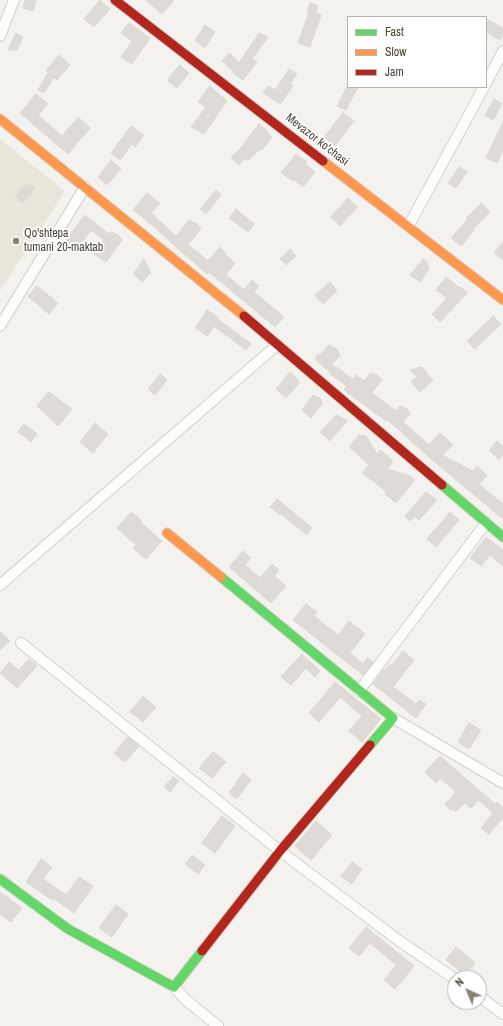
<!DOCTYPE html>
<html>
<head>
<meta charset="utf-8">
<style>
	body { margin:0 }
	#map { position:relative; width:503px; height:1026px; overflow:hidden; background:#f4f2ee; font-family:"Archivo Narrow",sans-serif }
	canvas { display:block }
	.legend { position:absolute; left:347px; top:16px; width:140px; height:72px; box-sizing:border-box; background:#fff; border:1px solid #b7b4b0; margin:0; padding:5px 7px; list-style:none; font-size:12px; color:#4b4439 }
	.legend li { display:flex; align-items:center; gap:8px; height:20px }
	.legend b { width:20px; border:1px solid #b7b4b0 }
	.north { position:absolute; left:447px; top:970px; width:40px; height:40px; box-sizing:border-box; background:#fff; border:1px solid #b7b4b0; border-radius:50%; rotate:316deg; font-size:11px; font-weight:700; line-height:16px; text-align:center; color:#4b4439 }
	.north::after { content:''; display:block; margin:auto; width:14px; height:18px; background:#868178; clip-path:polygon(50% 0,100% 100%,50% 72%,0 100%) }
</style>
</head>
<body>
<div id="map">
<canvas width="503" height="1026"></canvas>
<ul class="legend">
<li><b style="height:5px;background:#63d668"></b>Fast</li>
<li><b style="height:5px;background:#ff974d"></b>Slow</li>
<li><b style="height:5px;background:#b3261e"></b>Jam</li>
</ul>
<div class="north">N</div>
</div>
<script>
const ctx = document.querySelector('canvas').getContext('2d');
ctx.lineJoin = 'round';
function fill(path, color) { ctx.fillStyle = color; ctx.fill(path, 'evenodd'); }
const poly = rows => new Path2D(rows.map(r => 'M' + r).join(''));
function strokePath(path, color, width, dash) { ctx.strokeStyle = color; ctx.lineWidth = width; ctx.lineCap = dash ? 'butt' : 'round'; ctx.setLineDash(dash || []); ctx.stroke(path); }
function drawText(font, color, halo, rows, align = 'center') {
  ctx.font = font + ' "Archivo Narrow",sans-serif'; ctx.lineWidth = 3.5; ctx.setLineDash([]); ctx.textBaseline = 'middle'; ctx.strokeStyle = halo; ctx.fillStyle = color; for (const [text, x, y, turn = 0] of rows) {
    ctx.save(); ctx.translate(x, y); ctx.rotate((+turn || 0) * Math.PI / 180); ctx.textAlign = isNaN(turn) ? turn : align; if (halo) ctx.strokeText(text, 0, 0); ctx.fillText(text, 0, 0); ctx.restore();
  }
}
fill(poly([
	[0,139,65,191,0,291]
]), '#eae5da');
const building = poly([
	[25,0,36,0,33,11,23,8,25,0],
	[100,0,110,9,94,27,84,19,100,0],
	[146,0,174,0,162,14,146,0],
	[310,3,318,6,316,13,321,15,310,47,298,43,309,12,307,12,310,3],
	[486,19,503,28,503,34,500,40,486,32,486,19],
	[129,23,150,38,132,64,121,57,132,41,121,33,129,23],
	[205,25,215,32,205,48,195,41,205,25],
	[16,33,23,37,17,50,8,50,16,33],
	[259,33,268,37,252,59,257,62,243,80,233,73,234,72,222,61,229,53,239,63,259,33],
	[59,55,70,65,57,80,54,77,44,93,38,90,48,72,46,70,59,55],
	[180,65,189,73,177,88,167,80,180,65],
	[289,69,297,74,290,84,293,86,280,104,263,93,268,86,275,90,289,69],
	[210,86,227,101,204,134,191,127,206,107,198,102,210,86],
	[347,87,358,87,346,110,337,106,347,87],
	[36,94,48,104,38,115,62,136,78,117,90,128,68,154,20,113,36,94],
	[494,99,502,104,493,120,485,115,494,99],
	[343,113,354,121,335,146,324,137,343,113],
	[503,122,503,150,497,163,486,158,503,122],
	[259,124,267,131,272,137,262,150,260,149,248,161,245,158,239,165,231,158,240,149,259,124],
	[131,126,144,135,135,147,132,144,120,160,111,153,131,126],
	[296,154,307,162,305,164,315,172,303,187,294,180,293,181,281,173,296,154],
	[111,160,121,169,107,185,98,177,111,160],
	[459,167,467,172,456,188,448,183,459,167],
	[26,184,35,188,23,203,15,197,26,184],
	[216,190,221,195,206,214,200,209,216,190],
	[147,193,160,203,151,213,176,236,189,220,197,224,201,229,188,244,208,261,220,247,226,253,225,254,235,263,226,274,244,290,252,280,259,286,254,292,284,317,275,327,209,272,207,274,146,220,133,210,147,193],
	[348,198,357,207,340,226,331,217,348,198],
	[481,203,490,212,473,229,474,230,461,246,451,238,467,220,466,218,481,203],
	[236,209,254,224,248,232,229,218,236,209],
	[85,215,109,234,111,232,118,235,122,240,106,262,94,254,104,240,91,230,75,251,64,242,85,215],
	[503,242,503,260,494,253,503,242],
	[290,249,296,256,286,265,280,259,290,249],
	[144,259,151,273,142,282,133,274,144,259],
	[423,259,427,262,429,269,420,282,410,275,423,259],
	[446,277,460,288,461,287,467,293,440,322,432,314,447,298,436,290,446,277],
	[330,282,337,291,323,304,315,295,330,282],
	[37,286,58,303,49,314,28,296,37,286],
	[207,310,219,318,218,319,251,344,246,350,214,326,207,336,195,328,207,310],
	[493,316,501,324,475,349,467,341,493,316],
	[329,345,337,349,340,356,332,364,353,379,356,375,364,381,370,373,377,375,382,379,372,393,396,411,400,406,407,409,410,414,403,422,429,445,440,433,448,440,453,445,442,455,473,471,477,466,487,475,479,484,503,504,503,519,423,452,396,427,387,420,386,421,344,390,347,386,330,374,331,373,315,359,318,354,320,355,329,345],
	[422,367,433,380,420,392,411,382,417,377,410,370,422,367],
	[290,372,297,379,299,383,286,398,276,389,290,372],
	[160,374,167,380,155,395,148,389,160,374],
	[49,392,72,409,58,426,37,406,49,392],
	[313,395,320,398,322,404,311,418,302,410,313,395],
	[336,415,343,418,347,421,330,441,320,432,336,415],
	[95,423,108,434,93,453,80,442,95,423],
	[24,424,37,434,31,442,18,432,24,424],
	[359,435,366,436,377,454,380,450,388,456,393,462,387,469,410,476,415,480,396,503,385,494,386,491,362,473,369,465,349,447,359,435],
	[497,441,503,447,503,455,499,460,489,450,497,441],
	[426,492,437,500,419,520,415,516,410,521,405,516,426,492],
	[277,499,312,528,307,535,281,514,280,515,270,507,277,499],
	[131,512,142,521,141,523,162,541,146,559,133,548,136,545,117,528,131,512],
	[450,512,459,520,436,547,427,539,450,512],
	[486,537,503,550,503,566,490,555,481,566,470,558,486,537],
	[243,551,251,558,245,565,260,578,272,564,279,570,274,576,286,586,271,603,229,567,243,551],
	[306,604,317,612,314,616,338,635,349,621,365,634,350,653,363,664,368,658,373,662,363,675,293,620,306,604],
	[0,631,10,641,0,650,0,631],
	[403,651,414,660,393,687,416,704,419,700,426,704,416,718,373,684,383,670,384,671,390,664,392,665,403,651],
	[302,654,320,671,315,677,306,668,291,685,281,677,302,654],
	[29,659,37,666,17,688,0,673,9,662,19,670,29,659],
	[335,682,381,719,362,742,349,731,362,716,340,697,319,722,309,713,335,682],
	[143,696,156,707,143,722,130,712,143,696],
	[469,723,481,730,469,749,458,742,469,723],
	[128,737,139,746,125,762,114,753,128,737],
	[213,752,226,762,212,778,199,768,213,752],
	[440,756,495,804,497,802,503,808,503,818,489,834,481,828,493,813,478,800,471,808,465,803,456,812,453,809,450,810,445,804,456,792,440,778,436,783,425,772,440,756],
	[243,773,251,780,237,799,229,793,243,773],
	[173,777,179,781,170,792,164,787,173,777],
	[222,816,235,826,215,853,202,843,222,816],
	[316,821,332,835,311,860,295,846,316,821],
	[192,855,205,865,198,874,185,864,192,855],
	[41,859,52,867,43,879,66,895,79,877,93,886,74,913,53,898,52,900,26,882,41,859],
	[352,862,362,869,352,884,341,876,352,862],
	[0,892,22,908,11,922,0,914,0,892],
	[116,905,128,914,112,937,99,928,116,905],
	[366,927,414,966,395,989,384,980,396,965,370,943,359,956,349,948,366,927],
	[456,947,475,963,465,975,446,960,456,947]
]);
fill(building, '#dedbd6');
strokePath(building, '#dcd9d4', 1);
const street = poly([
	[0,36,14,0],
	[486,83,503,51],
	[409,225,484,87],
	[0,326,85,187],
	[0,585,277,345],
	[21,643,280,851,398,940,455,979],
	[359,691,486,523],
	[393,718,503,783],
	[174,987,186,1000,218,1026],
	[479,996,503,1014]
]);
const fast = poly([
	[442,485,503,537],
	[221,577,393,718,370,745],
	[0,879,68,929,174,987,202,951]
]);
const slow = poly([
	[0,119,244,316],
	[323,161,503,300],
	[167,533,221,577]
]);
const jam = poly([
	[115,0,323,161],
	[244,316,442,485],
	[202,951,280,851,370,745]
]);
strokePath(street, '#d2d0cb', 12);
strokePath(fast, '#d3cfc5', 11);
strokePath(slow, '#d3cfc5', 11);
strokePath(jam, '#d3cfc5', 11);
strokePath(street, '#fdfdfc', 10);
strokePath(fast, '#63d668', 9);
strokePath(slow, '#ff974d', 9);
strokePath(jam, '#b3261e', 9);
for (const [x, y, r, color] of [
	[16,241,4,"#868178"]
]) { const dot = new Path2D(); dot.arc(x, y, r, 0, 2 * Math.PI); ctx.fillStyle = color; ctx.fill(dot); strokePath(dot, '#fff', 1.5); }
drawText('12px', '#4b4439', '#fff', [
	["Mevazor ko'chasi",317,140,38]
]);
drawText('12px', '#4b4439', '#fff', [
	["Qo'shtepa",24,234],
	["tumani 20-maktab",24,248]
], 'left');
</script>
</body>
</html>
